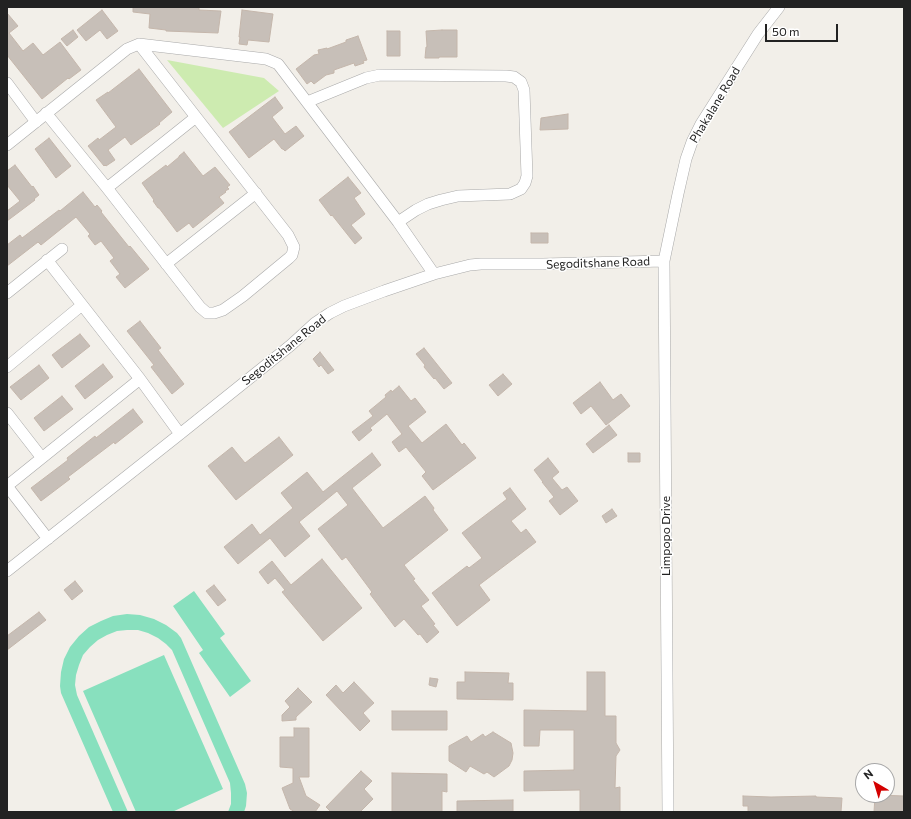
<!DOCTYPE html>
<html>
<head>
<meta charset="utf-8">
<style>
	body { margin:0 }
	#map { position:relative; width:911px; height:819px; overflow:hidden; background:#f2efe9; font-family:Commissioner,sans-serif }
	canvas { display:block }
	.frame { position:absolute; inset:0; border:8px solid #222; pointer-events:none }
	.north { position:absolute; left:855px; top:763px; width:40px; height:40px; box-sizing:border-box; background:#fff; border:1px solid #a7a7a7; border-radius:50%; rotate:322deg; font-size:11px; font-weight:700; line-height:16px; text-align:center; color:#222 }
	.north::after { content:''; display:block; margin:auto; width:14px; height:18px; background:#d40000; clip-path:polygon(50% 0,100% 100%,50% 72%,0 100%) }
	.scale { position:absolute; left:765px; top:24px; width:73px; height:18px; box-sizing:border-box; border:2px solid #222; border-top:0; padding-left:5px; font-size:12px; line-height:14px; white-space:nowrap; color:#222; -webkit-text-stroke:3px #fff; paint-order:stroke }
</style>
</head>
<body>
<div id="map">
<canvas width="911" height="819"></canvas>
<div class="frame"></div>
<div class="north">N</div>
<div class="scale">50 m</div>
</div>
<script>
const ctx = document.querySelector('canvas').getContext('2d');
ctx.lineJoin = 'round';
function fill(path, color) { ctx.fillStyle = color; ctx.fill(path, 'evenodd'); }
const poly = rows => new Path2D(rows.map(r => 'M' + r).join(''));
function strokePath(path, color, width, dash) { ctx.strokeStyle = color; ctx.lineWidth = width; ctx.lineCap = dash ? 'butt' : 'round'; ctx.setLineDash(dash || []); ctx.stroke(path); }
function drawText(font, color, halo, rows, align = 'center') {
  ctx.font = font + ' Commissioner,sans-serif'; ctx.lineWidth = 3; ctx.setLineDash([]); ctx.textBaseline = 'middle'; ctx.strokeStyle = halo; ctx.fillStyle = color; for (const [text, x, y, turn = 0] of rows) {
    ctx.save(); ctx.translate(x, y); ctx.rotate((+turn || 0) * Math.PI / 180); ctx.textAlign = isNaN(turn) ? turn : align; if (halo) ctx.strokeText(text, 0, 0); ctx.fillText(text, 0, 0); ctx.restore();
  }
}
fill(poly([
	[167,60,264,78,279,91,223,128]
]), '#cdebb0');
fill(poly([
	[194,591,225,634,220,638,251,681,230,697,199,653,203,650,173,606],
	[127,614,140,615,154,619,166,625,177,633,181,638,245,784,247,793,246,806,244,812,228,812,231,804,231,793,230,783,172,650,166,644,158,638,148,633,138,630,127,630,117,631,107,635,98,640,90,647,83,655,79,665,76,675,75,685,77,695,128,812,113,812,61,693,60,686,61,672,64,659,70,647,79,636,89,627,101,621,113,616],
	[164,655,223,789,172,812,136,812,83,691]
]), '#88e0be');
const building = poly([
	[133,7,199,7,199,10,221,11,218,33,166,31,166,30,149,28,150,14,133,12,133,7],
	[102,10,118,31,107,39,100,30,86,41,77,30,102,10],
	[242,10,273,14,269,42,248,40,247,45,239,44,240,37,239,37,242,10],
	[7,13,18,26,9,33,23,51,33,43,43,55,60,42,81,70,69,79,68,78,42,99,7,55,7,13],
	[73,30,78,37,67,46,61,39,73,30],
	[442,30,457,30,457,57,439,57,439,58,425,58,426,47,427,47,426,31,442,30],
	[387,31,400,31,400,56,387,56,387,31],
	[358,36,367,60,363,61,364,63,355,66,354,63,334,70,334,73,326,75,314,84,311,81,307,84,296,69,314,55,319,54,318,50,327,48,327,49,346,42,346,40,358,36],
	[139,69,172,112,159,123,160,124,131,145,125,137,108,150,115,160,106,166,105,165,104,166,88,146,98,138,99,140,116,127,96,100,108,92,108,93,139,69],
	[275,97,283,108,272,117,285,134,296,126,304,136,285,151,283,149,282,149,274,139,249,158,229,132,275,97],
	[568,114,568,129,540,130,541,118,568,114],
	[49,138,71,166,56,178,35,149,49,138],
	[184,152,203,176,215,167,230,185,227,187,229,189,225,191,226,192,219,197,224,203,193,228,189,223,177,232,159,208,158,208,153,201,154,200,142,183,166,165,167,167,179,157,179,156,184,152],
	[15,165,32,187,33,186,39,195,34,199,35,200,7,221,7,211,20,201,7,185,7,171,15,165],
	[348,177,361,193,354,198,365,214,351,225,362,238,355,244,332,215,331,216,319,200,348,177],
	[83,192,95,207,97,205,102,211,101,212,129,247,130,246,149,269,125,288,116,277,120,274,110,261,114,258,101,241,95,245,88,236,90,234,76,217,41,245,38,242,7,266,7,245,20,235,22,238,59,210,60,211,83,192],
	[531,233,548,233,548,243,531,243,531,233],
	[140,321,161,348,158,350,184,384,172,394,151,367,154,365,127,331,140,321],
	[80,334,90,346,62,368,52,355,80,334],
	[424,348,452,383,444,389,435,378,434,379,424,367,425,365,416,354,424,348],
	[320,352,334,370,328,374,321,365,319,367,313,359,320,352],
	[103,364,113,377,85,399,75,386,103,364],
	[39,365,49,378,21,400,10,387,39,365],
	[503,374,512,384,498,396,489,385,503,374],
	[600,382,613,400,621,394,630,406,606,425,591,406,581,414,573,403,600,382],
	[399,386,411,401,415,398,426,412,408,426,422,443,446,424,462,445,464,443,476,458,433,490,422,476,426,472,406,447,399,452,392,442,402,434,387,414,370,428,372,430,359,441,352,432,373,416,369,411,386,397,385,395,391,390,392,392,399,386],
	[62,396,73,409,44,431,34,418,62,396],
	[133,409,143,422,115,444,114,442,68,477,70,479,41,501,31,488,68,460,67,458,95,436,96,438,133,409],
	[609,425,617,435,593,453,586,444,609,425],
	[279,437,293,455,236,500,208,466,232,447,245,463,279,437],
	[372,453,381,465,352,488,383,528,425,496,434,508,433,510,448,530,404,565,415,579,413,580,429,600,421,606,435,624,433,625,439,632,427,643,420,634,418,635,404,619,395,627,370,594,372,592,346,557,342,560,318,529,348,505,337,491,299,522,310,536,285,557,270,538,238,564,224,547,252,524,260,535,293,508,281,493,307,472,323,492,372,453],
	[628,453,640,453,640,462,628,462,628,453],
	[548,458,559,472,552,478,562,490,567,487,578,501,560,515,549,501,554,497,542,482,543,482,534,470,548,458],
	[510,488,526,509,511,521,521,533,526,529,536,542,479,585,490,600,457,626,432,593,467,566,469,568,482,558,462,533,507,499,503,493,510,488],
	[612,509,617,516,606,523,602,516,612,509],
	[322,559,362,608,323,641,282,592,285,590,275,578,268,584,259,572,272,561,291,585,322,559],
	[75,581,83,591,72,600,64,590,75,581],
	[214,585,226,600,218,606,206,591,214,585],
	[39,612,46,620,7,650,7,636,39,612],
	[465,672,509,673,508,683,513,683,513,700,457,699,457,682,465,682,465,672],
	[587,672,605,672,605,716,616,716,616,743,620,750,616,756,615,788,620,787,620,812,580,812,580,790,524,791,524,771,574,770,574,730,540,730,539,746,524,746,524,710,587,711,587,672],
	[430,678,438,679,436,687,429,685,430,678],
	[354,682,374,703,363,713,370,721,360,731,326,695,336,685,343,693,354,682],
	[298,688,312,702,296,717,296,720,282,721,282,715,290,707,285,701,298,688],
	[392,711,447,711,447,730,392,730,392,711],
	[294,728,309,728,309,777,299,777,306,796,320,805,315,812,295,812,290,809,282,788,293,783,293,768,280,767,280,737,294,737,294,728],
	[493,732,511,743,513,753,512,760,509,766,494,777,487,772,484,774,470,766,466,772,449,761,449,746,467,736,471,742,483,734,485,737,493,732],
	[361,771,372,781,364,789,373,799,360,812,331,812,326,807,361,771],
	[392,773,447,774,447,792,442,791,442,812,392,812,392,773],
	[879,795,904,796,904,812,874,812,875,796,878,796,879,795],
	[743,796,771,797,816,796,816,797,842,798,841,812,748,812,748,806,743,806,743,796],
	[513,800,513,812,457,812,457,801,513,800]
]);
fill(building, '#c7bfb8');
strokePath(building, '#c4b6ab', 1);
const minor = poly([
	[7,83,36,122],
	[307,102,366,78,380,75,506,76,514,77,521,82,524,90,527,176,525,183,521,189,510,194,458,196,441,200,428,204,416,210,398,222],
	[46,113,107,188,200,307,207,313,214,313,223,310,243,296,289,258,292,255,294,247,288,235,139,44],
	[7,145,127,49,139,44,266,59,278,64,398,222,434,274],
	[107,188,196,117],
	[47,260,140,379,180,434],
	[166,264,256,193],
	[7,293,62,249],
	[7,367,82,305],
	[7,413,42,458],
	[7,486,140,379],
	[7,486,48,539],
	[7,571,180,434,291,345,315,323,330,313,344,306,384,291,434,274,470,265,481,264,543,264,664,261],
	[668,812,664,261,678,194,686,159,692,142,701,124,758,34,779,7]
]);
strokePath(minor, '#a9a9a9', 12);
strokePath(minor, '#fff', 11);
drawText('12px', '#222', '#fff', [
	["Phakalane Road",715,105,-59],
	["Segoditshane Road",598,263,-2],
	["Segoditshane Road",284,350,-39],
	["Limpopo Drive",666,536,-90]
]);
</script>
</body>
</html>
